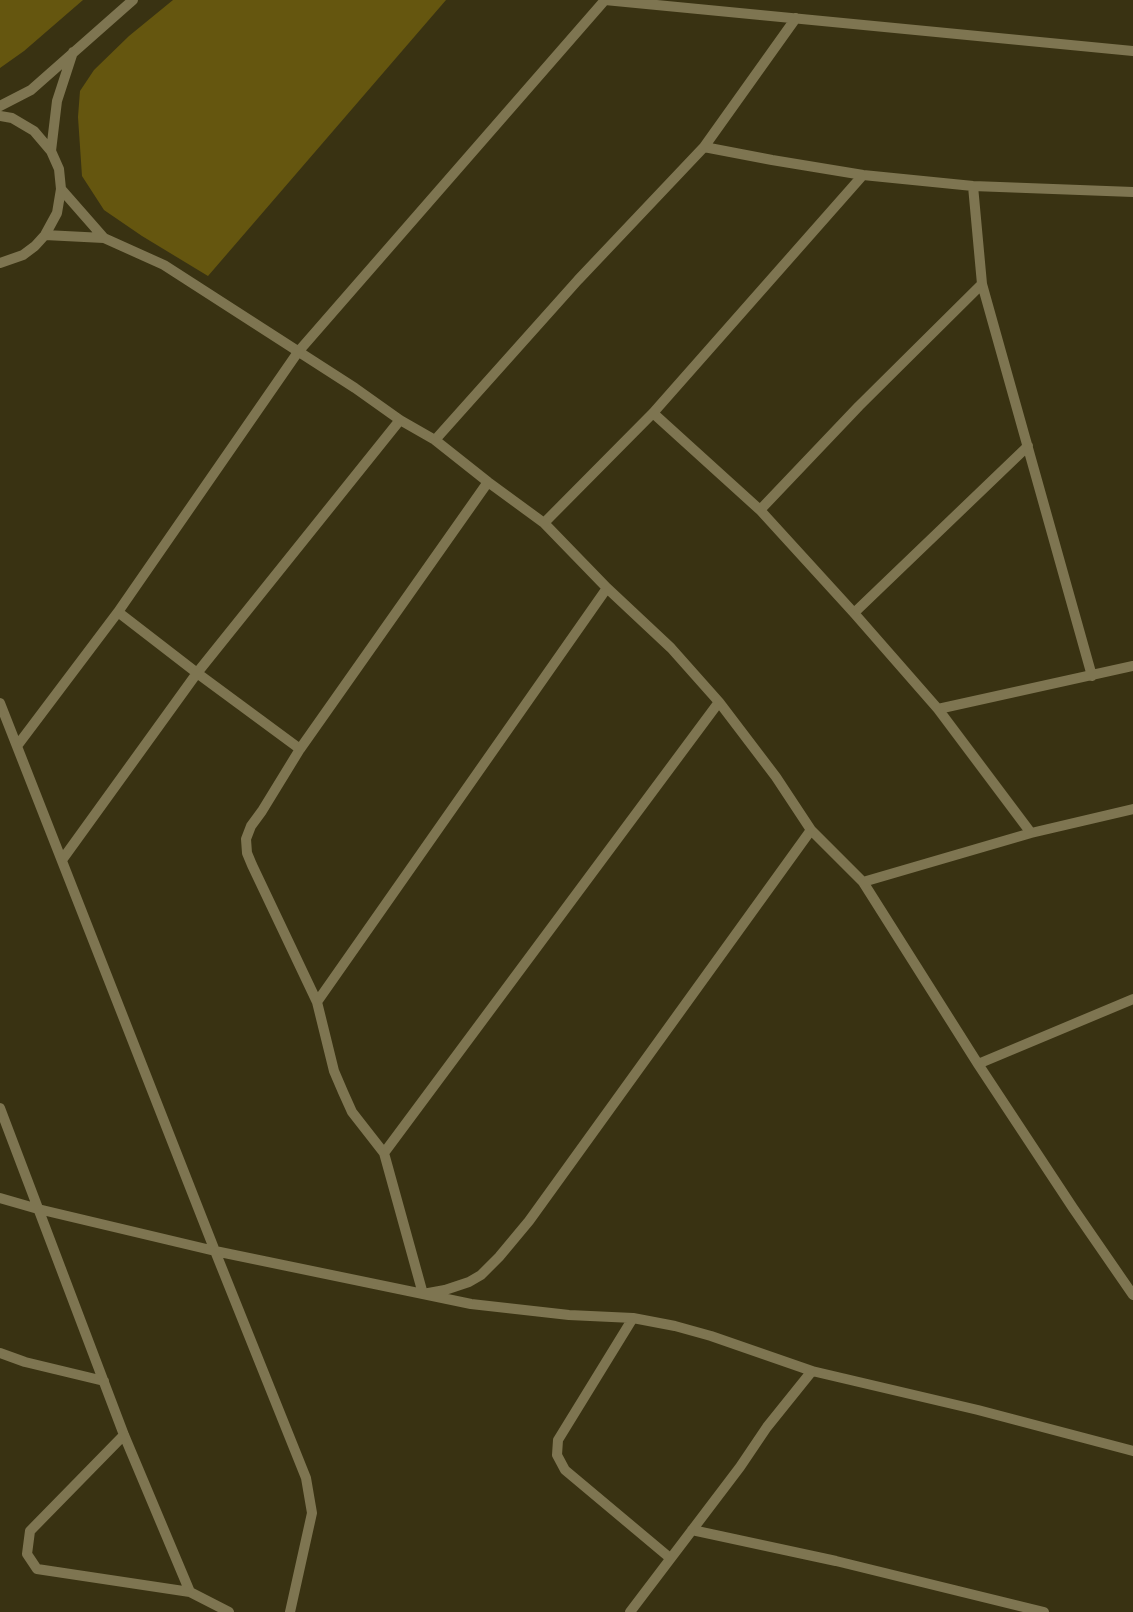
<!DOCTYPE html>
<html>
<head>
<meta charset="utf-8">
<style>
	body { margin:0 }
	canvas { display:block; background:#393212 }
</style>
</head>
<body>
<canvas width="1133" height="1612"></canvas>
<script>
const ctx = document.querySelector('canvas').getContext('2d');
ctx.lineJoin = 'round';
function fill(path, color) { ctx.fillStyle = color; ctx.fill(path, 'evenodd'); }
const poly = rows => new Path2D(rows.map(r => 'M' + r).join(''));
function strokePath(path, color, width, dash) { ctx.strokeStyle = color; ctx.lineWidth = width; ctx.lineCap = dash ? 'butt' : 'round'; ctx.setLineDash(dash || []); ctx.stroke(path); }
fill(poly([
	[0,0,83,0,24,51,0,68],
	[173,0,446,0,208,276,142,236,104,210,82,176,78,117,80,91,94,70,129,36]
]), '#65560f');
strokePath(poly([
	[605,0,1133,51],
	[0,106,31,90,133,0],
	[0,116,12,118,34,131,51,151,59,169,61,189,57,213,45,235,35,246,23,255,0,263],
	[704,147,772,160,863,175,973,186,1133,192],
	[51,151,57,101,73,52],
	[973,186,982,284,1092,676],
	[61,189,104,238],
	[45,235,104,238,164,265,355,388,400,420,435,440,488,482,544,523,607,588,671,648,719,702,776,777,811,830,863,882,978,1064,1073,1208,1133,1295],
	[653,413,760,510,854,613,938,709,1031,833],
	[435,440,578,280,704,147,796,18],
	[488,482,300,749,262,811,251,826,246,839,247,853,252,865,317,1002,334,1071,343,1092,352,1112,384,1153,423,1294,471,1304,569,1315,633,1318,675,1326,711,1336,812,1371,978,1410,1133,1451],
	[760,510,859,406,982,284],
	[544,523,653,413,863,175],
	[118,612,197,673,300,749],
	[854,613,1028,446],
	[0,703,215,1251,306,1478,312,1513,290,1612],
	[938,709,1133,666],
	[17,746,118,612,298,352,605,0],
	[62,860,197,673,400,420],
	[863,882,1031,833,1133,809],
	[317,1002,607,588],
	[978,1064,1133,999],
	[0,1108,124,1435,190,1592],
	[384,1153,719,702],
	[0,1198,38,1209,215,1251,423,1294,445,1290,469,1282,481,1275,499,1257,529,1221,811,830],
	[633,1318,558,1440,557,1455,565,1470,670,1558],
	[0,1353,25,1362,104,1381],
	[124,1435,30,1531,27,1554,37,1569,190,1592,229,1612],
	[692,1530,836,1561,1044,1612],
	[630,1612,740,1467,767,1427,812,1371]
]), '#7e7551', 10);
</script>
</body>
</html>
